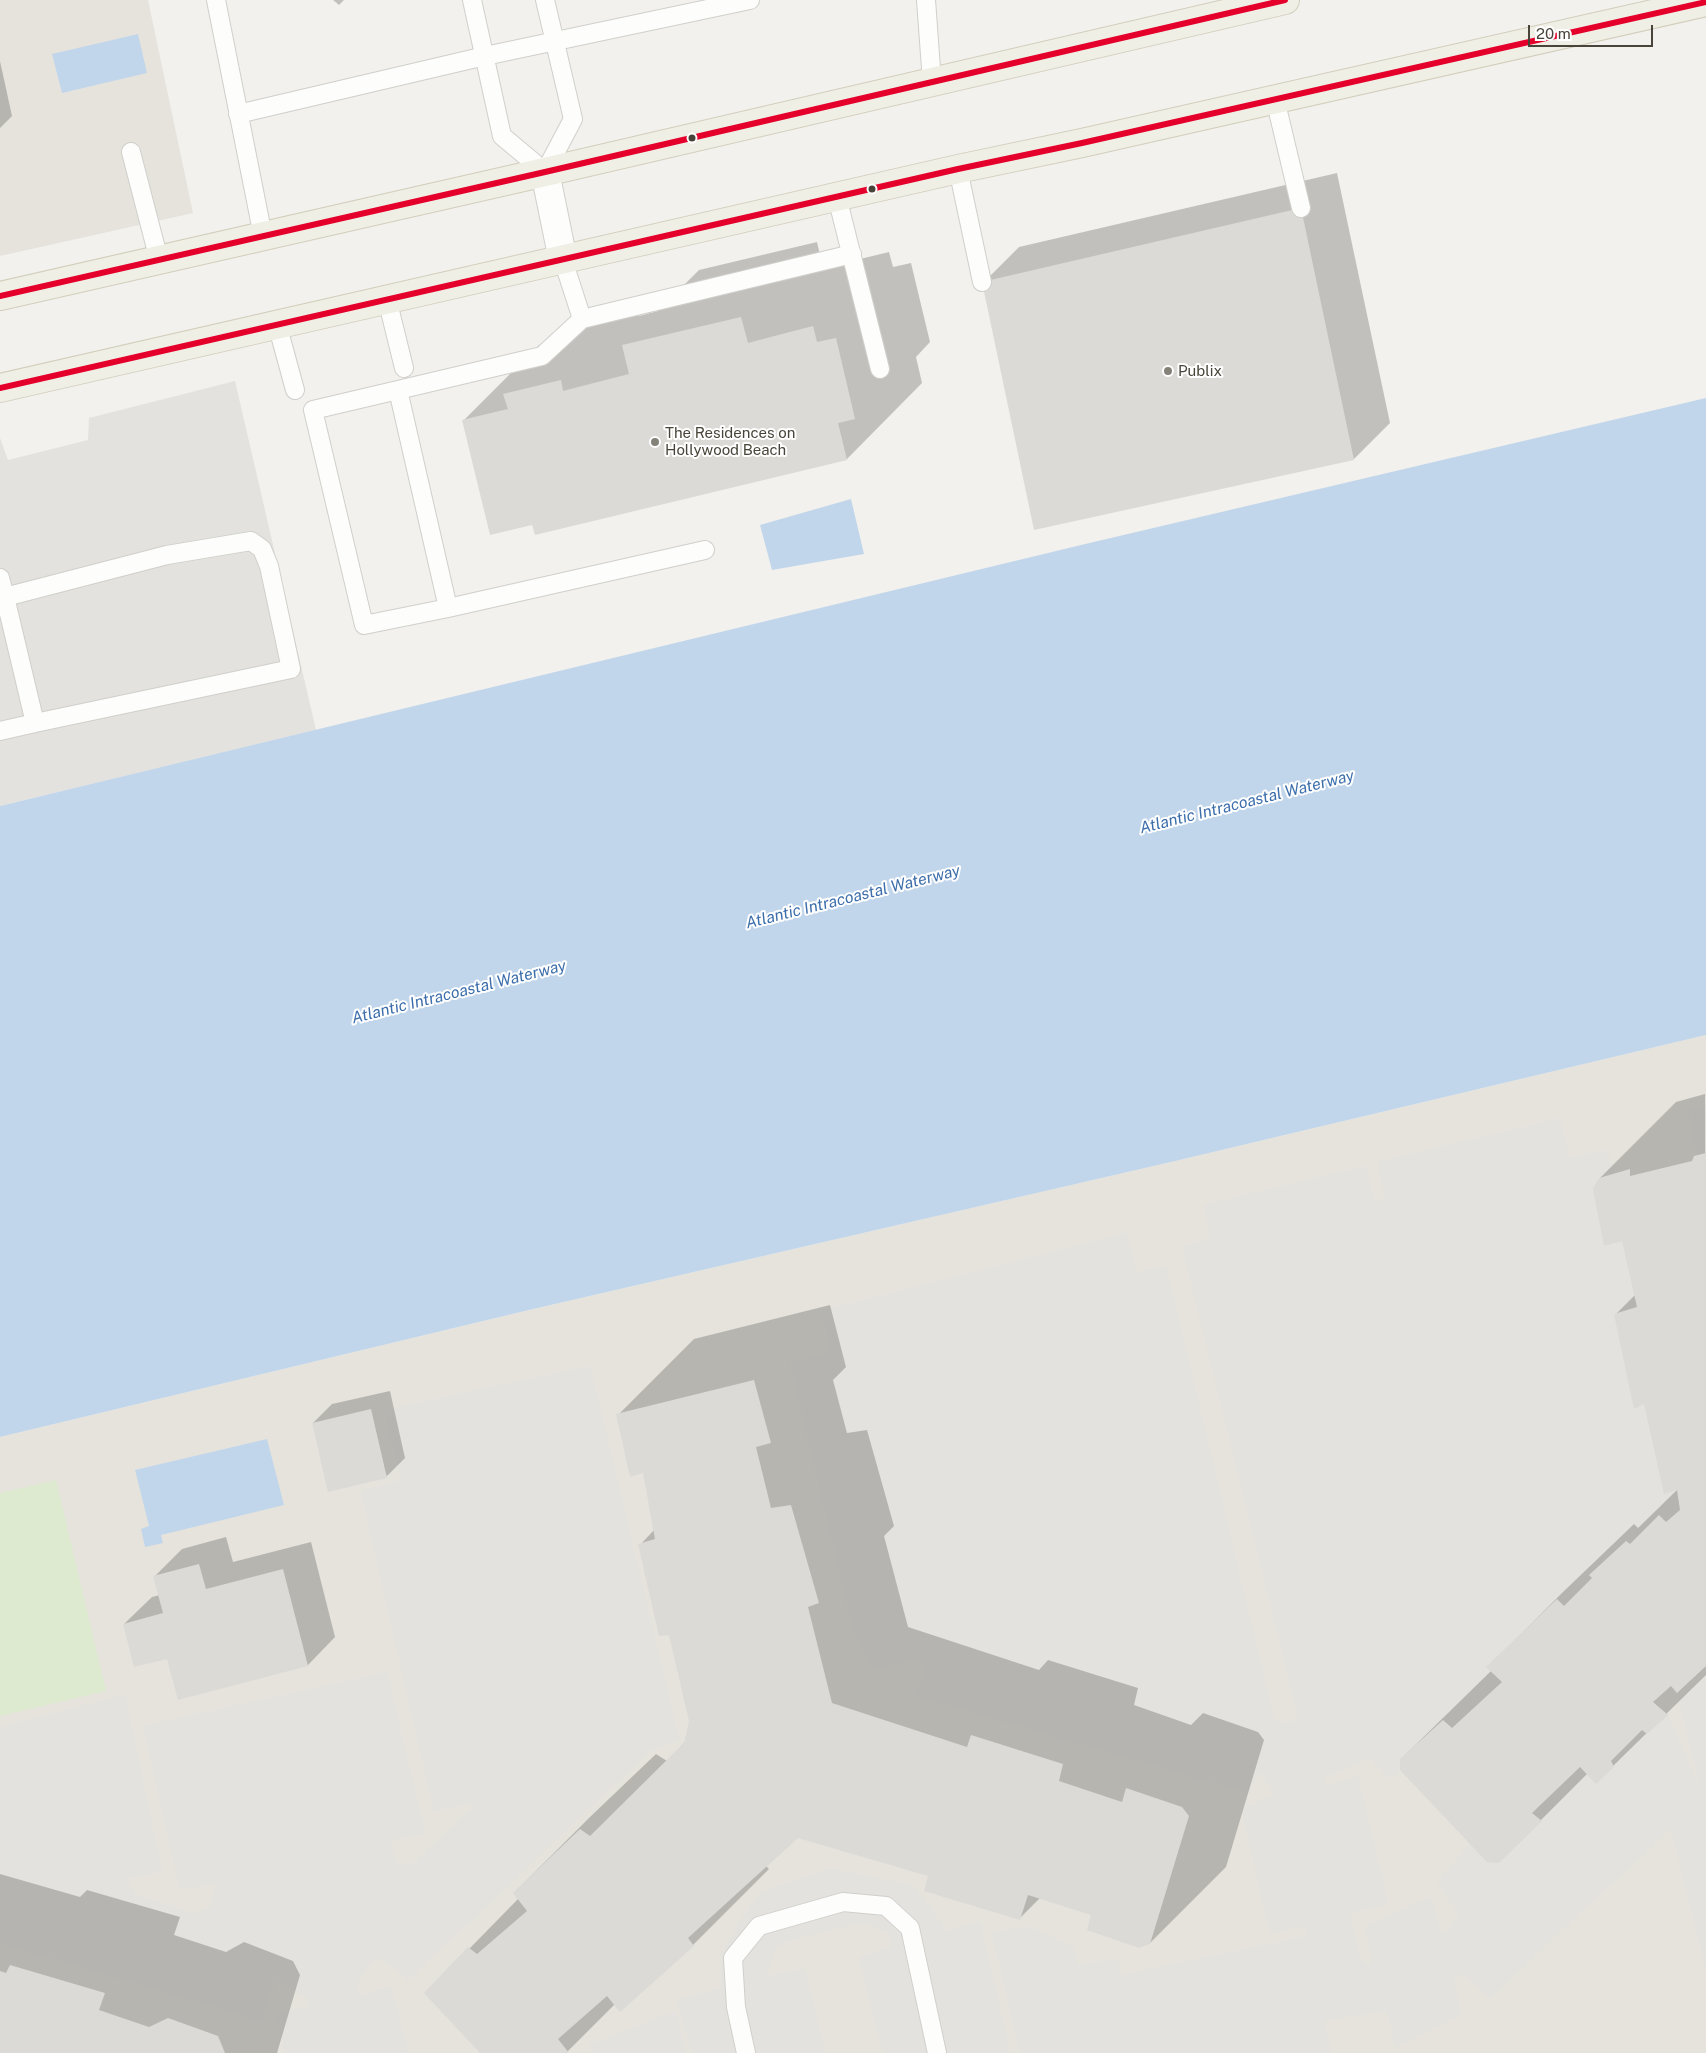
<!DOCTYPE html>
<html>
<head>
<meta charset="utf-8">
<style>
	body { margin:0 }
	#map { position:relative; width:1706px; height:2053px; overflow:hidden; background:#f2f1ed; font-family:"Public Sans",sans-serif }
	canvas { display:block }
	.scale { position:absolute; left:1528px; top:25px; width:125px; height:22px; box-sizing:border-box; border:2px solid #484439; border-top:0; padding-left:6px; font-size:15px; line-height:18px; white-space:nowrap; color:#484439; -webkit-text-stroke:4px #fff; paint-order:stroke }
</style>
</head>
<body>
<div id="map">
<canvas width="1706" height="2053"></canvas>
<div class="scale">20 m</div>
</div>
<script>
const ctx = document.querySelector('canvas').getContext('2d');
ctx.lineJoin = 'round';
function fill(path, color) { ctx.fillStyle = color; ctx.fill(path, 'evenodd'); }
const poly = rows => new Path2D(rows.map(r => 'M' + r).join(''));
function strokePath(path, color, width, dash) { ctx.strokeStyle = color; ctx.lineWidth = width; ctx.lineCap = dash ? 'butt' : 'round'; ctx.setLineDash(dash || []); ctx.stroke(path); }
function drawText(font, color, halo, rows, align = 'center') {
  ctx.font = font + ' "Public Sans",sans-serif'; ctx.lineWidth = 4; ctx.setLineDash([]); ctx.textBaseline = 'middle'; ctx.strokeStyle = halo; ctx.fillStyle = color; for (const [text, x, y, turn = 0] of rows) {
    ctx.save(); ctx.translate(x, y); ctx.rotate((+turn || 0) * Math.PI / 180); ctx.textAlign = isNaN(turn) ? turn : align; if (halo) ctx.strokeText(text, 0, 0); ctx.fillText(text, 0, 0); ctx.restore();
  }
}
fill(poly([
	[0,0,148,0,193,213,0,256],
	[1706,1035,1706,2053,0,2053,0,1437,529,1310,1171,1162]
]), '#e5e3dc');
fill(poly([
	[56,1480,106,1691,0,1716,0,1493]
]), '#ddead0');
fill(poly([
	[235,381,316,730,0,806,0,438,8,460,88,440,89,418],
	[1706,1106,1706,1153,1698,1155,1688,1109],
	[1560,1118,1569,1158,1607,1150,1614,1174,1599,1178,1593,1189,1605,1245,1622,1241,1637,1307,1614,1314,1634,1409,1644,1404,1664,1494,1677,1490,1680,1510,1666,1522,1659,1515,1630,1544,1626,1541,1589,1575,1592,1578,1564,1606,1557,1599,1486,1667,1502,1682,1452,1728,1443,1720,1400,1759,1400,1770,1390,1779,1369,1758,1325,1777,1323,1783,1328,1786,1358,1776,1388,1904,1350,1913,1360,1960,1369,1966,1373,1962,1365,1926,1431,1897,1440,1931,1446,1934,1459,1915,1438,1882,1470,1844,1487,1862,1499,1863,1542,1821,1532,1813,1580,1767,1611,1761,1642,1730,1647,1734,1668,1715,1702,1795,1679,1700,1706,1677,1706,1969,1671,1828,1489,1998,1464,1975,1458,1974,1453,1978,1461,2014,1395,2047,1388,2013,1382,2011,1327,2020,1324,2024,1332,2053,1020,2053,992,1932,1028,1926,1074,1948,1077,1965,1117,1959,1122,1975,1307,1936,1306,1925,1270,1934,1242,1809,1274,1795,1264,1775,1257,1773,1248,1793,917,1696,926,1666,910,1659,873,1671,852,1625,790,1363,831,1351,820,1311,1127,1233,1136,1272,1166,1266,1274,1720,1285,1723,1294,1722,1298,1716,1182,1246,1206,1241,1211,1235,1203,1205,1366,1166,1374,1200,1380,1203,1385,1197,1378,1162],
	[590,1366,679,1740,651,1750,408,1980,381,1957,371,1963,359,1979,357,1992,361,1995,391,1986,408,2053,285,2053,276,2014,308,2007,308,1999,276,1980,260,2020,0,1943,0,1727,125,1695,162,1872,126,1879,135,1895,197,1914,211,1906,216,1884,180,1889,143,1726,387,1672,425,1834,393,1839,391,1845,396,1862,404,1865,416,1862,471,1810,471,1805,468,1803,434,1812,361,1491,401,1480,384,1410],
	[829,1868,912,1885,934,1912,945,1931,980,1922,1010,2053,883,2053,859,1958,892,1946,889,1933,871,1924,852,1924,792,1940,775,1948,766,1976,805,1969,825,2053,692,2053,677,2000,721,1988,722,1954,744,1915,762,1892],
	[676,2011,686,2053,592,2053,589,2045]
]), '#e4e2de');
fill(poly([
	[138,34,147,73,62,93,52,54],
	[1706,398,1706,1035,1171,1162,529,1310,0,1437,0,806,1081,545],
	[851,499,864,554,772,570,760,525],
	[267,1439,284,1505,161,1535,163,1543,145,1547,141,1529,149,1526,135,1470]
]), '#c2d6eb');
fill(poly([
	[333,0,344,0,339,5],
	[0,61,12,116,0,128],
	[1337,173,1390,423,1354,459,983,283,1019,247],
	[817,242,823,268,889,252,893,267,911,263,930,342,916,357,922,383,847,459,536,534,533,523,463,421,539,345,559,340,581,318,637,305,639,316,658,311,699,270],
	[1705,1094,1706,1675,1613,1766,1588,1773,1499,1862,1401,1759,1491,1671,1488,1667,1563,1592,1634,1524,1638,1528,1678,1489,1645,1403,1616,1314,1635,1295,1623,1240,1600,1178,1676,1102],
	[830,1305,846,1367,833,1380,847,1433,867,1430,894,1526,884,1536,908,1627,1039,1670,1048,1660,1138,1688,1134,1705,1191,1725,1203,1713,1258,1732,1264,1740,1226,1867,1150,1943,1092,1914,1040,1898,1020,1918,929,1875,798,1837,766,1866,769,1869,693,1945,621,2010,615,2004,566,2053,482,2053,426,1993,519,1898,514,1893,590,1817,656,1754,667,1761,685,1742,690,1721,670,1633,640,1545,655,1529,644,1472,618,1415,694,1339],
	[390,1391,405,1458,387,1476,313,1423,332,1404],
	[226,1537,233,1562,311,1542,335,1637,308,1665,168,1657,124,1624,152,1597,160,1595,155,1576,182,1549],
	[0,1874,80,1897,87,1890,180,1917,174,1935,226,1952,244,1942,293,1961,300,1975,277,2053,0,2053]
]), '#0003');
fill(poly([
	[1301,208,1354,460,1034,530,982,282],
	[741,317,748,343,813,326,817,342,836,338,855,419,838,423,847,460,535,535,532,525,490,535,462,420,508,409,503,394,561,380,563,391,629,374,622,345],
	[1706,1153,1706,1666,1677,1693,1671,1686,1653,1702,1668,1715,1647,1734,1642,1730,1611,1761,1614,1767,1596,1784,1580,1767,1532,1813,1542,1821,1499,1863,1487,1862,1400,1770,1400,1759,1443,1720,1452,1728,1502,1682,1486,1667,1557,1599,1564,1606,1592,1578,1589,1575,1626,1541,1630,1544,1659,1515,1666,1522,1680,1510,1677,1490,1664,1494,1644,1404,1634,1409,1614,1314,1637,1307,1622,1241,1604,1246,1593,1189,1599,1178,1630,1169,1630,1176,1692,1161,1694,1156],
	[754,1380,771,1443,756,1447,771,1508,791,1505,819,1603,808,1607,832,1703,967,1747,971,1735,1063,1764,1059,1781,1122,1802,1126,1788,1182,1807,1189,1816,1150,1944,1139,1948,1087,1930,1091,1915,1028,1895,1020,1920,924,1891,928,1876,798,1838,688,1938,694,1946,620,2012,607,1996,558,2039,569,2053,480,2053,424,1993,468,1947,477,1954,527,1911,513,1893,580,1829,590,1836,684,1743,689,1721,669,1635,659,1636,638,1544,655,1539,643,1473,630,1477,616,1414],
	[371,1409,387,1478,328,1492,312,1423],
	[199,1564,206,1589,283,1569,308,1666,178,1700,167,1659,134,1667,123,1624,163,1613,153,1576],
	[10,1965,105,1993,99,2010,149,2027,168,2018,218,2036,225,2053,0,2053,0,1971,6,1973]
]), '#dcdad6');
const lane = poly([
	[216,0,263,236],
	[472,0,502,136,545,172,573,119,545,0],
	[926,0,932,82],
	[1275,99,1301,208],
	[238,114,485,56,750,0],
	[131,152,159,260],
	[958,169,982,282],
	[837,197,880,369],
	[563,260,582,319],
	[387,299,404,368],
	[277,324,295,390],
	[398,390,542,356,582,319,852,254],
	[0,578,5,597,35,723,291,669,269,566,262,549,251,541,167,555,5,597,0,598],
	[448,608,398,390,313,410,364,625,448,608,705,550],
	[0,731,35,723],
	[746,2053,736,2007,733,1958,759,1926,843,1902,886,1906,910,1928,937,2053]
]);
const street = poly([
	[545,172,563,260]
]);
const primary = poly([
	[0,296,545,172,1285,0],
	[0,388,958,169,1082,143,1706,2]
]);
strokePath(lane, '#d0cfcb', 20);
strokePath(street, '#d0cfcb', 30);
strokePath(primary, '#d3cebc', 30);
strokePath(lane, '#fdfdfc', 18);
strokePath(street, '#fdfdfc', 28);
strokePath(primary, '#f0efe6', 28);
strokePath(poly([
	[0,296,545,172,1285,0],
	[0,388,958,169,1082,143,1706,2]
]), '#e4002b', 6);
for (const [x, y, r, color] of [
	[692,138,4.5,"#484439"],
	[872,189,4.5,"#484439"],
	[1168,371,5,"#848178"],
	[655,442,5,"#848178"]
]) { const dot = new Path2D(); dot.arc(x, y, r, 0, 2 * Math.PI); ctx.fillStyle = color; ctx.fill(dot); strokePath(dot, '#fff', 2); }
drawText('15px', '#484439', '#fff', [
	["Publix",1178,371],
	["The Residences on",665,433],
	["Hollywood Beach",665,450]
], 'left');
drawText('italic 16px', '#3c6eab', '#fff', [
	["Atlantic Intracoastal Waterway",1247,802,-14],
	["Atlantic Intracoastal Waterway",853,897,-14],
	["Atlantic Intracoastal Waterway",459,992,-14]
]);
</script>
</body>
</html>
